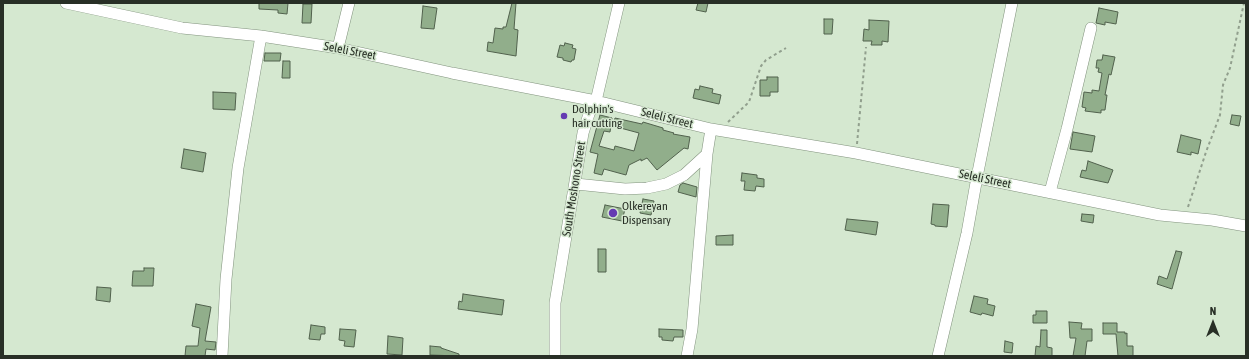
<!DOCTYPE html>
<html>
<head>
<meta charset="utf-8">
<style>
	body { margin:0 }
	#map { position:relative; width:1249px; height:359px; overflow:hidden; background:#d5e8d0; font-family:"Asap Condensed",sans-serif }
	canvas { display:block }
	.frame { position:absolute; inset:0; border:4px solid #282f26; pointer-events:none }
	.north { position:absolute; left:1193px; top:303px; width:40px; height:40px; -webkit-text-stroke:3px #d5e8d0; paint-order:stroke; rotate:0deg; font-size:11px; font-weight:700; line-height:16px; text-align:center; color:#282f26 }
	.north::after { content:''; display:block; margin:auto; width:14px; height:18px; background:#282f26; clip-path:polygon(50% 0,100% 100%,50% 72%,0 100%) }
</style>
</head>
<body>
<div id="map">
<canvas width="1249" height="359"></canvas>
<div class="frame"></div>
<div class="north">N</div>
</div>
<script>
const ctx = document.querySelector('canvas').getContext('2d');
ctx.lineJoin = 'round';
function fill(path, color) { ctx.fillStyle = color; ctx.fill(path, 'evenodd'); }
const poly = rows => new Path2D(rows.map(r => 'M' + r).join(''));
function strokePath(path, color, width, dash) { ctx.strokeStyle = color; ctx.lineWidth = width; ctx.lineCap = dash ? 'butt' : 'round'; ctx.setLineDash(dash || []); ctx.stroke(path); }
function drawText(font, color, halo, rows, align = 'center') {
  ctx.font = font + ' "Asap Condensed",sans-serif'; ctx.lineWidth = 3; ctx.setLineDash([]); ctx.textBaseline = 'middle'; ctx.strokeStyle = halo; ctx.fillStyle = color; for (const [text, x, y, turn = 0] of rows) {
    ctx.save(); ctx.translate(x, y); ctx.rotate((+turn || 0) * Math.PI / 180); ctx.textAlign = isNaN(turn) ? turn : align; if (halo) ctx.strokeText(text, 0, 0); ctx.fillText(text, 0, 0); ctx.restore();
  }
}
const building = poly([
	[259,3,288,3,287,14,278,13,278,10,259,9,259,3],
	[512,3,516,3,514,29,518,30,516,56,487,51,488,42,493,43,495,28,503,29,503,27,506,27,512,3],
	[698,3,708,3,706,12,696,10,698,3],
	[303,4,312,4,311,23,302,23,303,4],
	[423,6,437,8,434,29,421,28,423,6],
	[1099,8,1118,12,1116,24,1105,22,1105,25,1096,23,1099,8],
	[824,19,833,19,832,34,824,34,824,19],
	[869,20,889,21,888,42,882,41,882,45,871,45,872,41,863,41,864,29,869,30,869,20],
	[565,43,573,45,572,48,576,49,574,60,572,60,571,62,563,60,563,58,557,57,560,45,564,46,565,43],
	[265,53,281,53,280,61,264,61,265,53],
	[1103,55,1115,57,1111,75,1109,74,1105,95,1107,95,1105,110,1101,110,1101,113,1085,111,1086,108,1082,107,1084,92,1092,93,1092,90,1099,91,1102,73,1098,72,1099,68,1096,68,1097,60,1102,60,1103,55],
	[283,61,290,61,290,78,282,78,283,61],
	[767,77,778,77,778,92,770,92,770,96,760,96,760,80,767,80,767,77],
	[700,86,713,89,712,93,721,95,719,104,693,98,695,89,699,90,700,86],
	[213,92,236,93,235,110,213,109,213,92],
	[600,115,612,118,610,132,604,131,599,146,614,150,615,146,634,151,639,133,613,126,615,118,642,124,643,122,663,128,663,130,674,133,673,134,690,137,688,149,684,148,657,170,647,158,641,161,641,159,629,165,626,175,604,169,602,175,594,173,598,154,590,152,600,115],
	[1232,115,1241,116,1239,126,1230,124,1232,115],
	[1073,132,1095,136,1092,152,1070,149,1073,132],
	[1181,135,1201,140,1198,154,1191,152,1191,155,1177,152,1181,135],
	[184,149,206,153,203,172,181,168,184,149],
	[1088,161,1113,170,1108,183,1080,177,1082,170,1086,171,1088,161],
	[742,173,757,175,757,178,764,179,764,187,756,186,755,191,744,190,745,181,741,181,742,173],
	[683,183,697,187,696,197,678,192,680,185,683,183],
	[643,199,654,201,651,215,640,213,643,199],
	[933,204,949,205,947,227,935,226,935,225,931,224,933,204],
	[605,205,625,209,622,221,602,217,605,205],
	[1082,214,1094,215,1093,223,1081,221,1082,214],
	[847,219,878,222,876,235,845,230,847,219],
	[733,235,733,245,716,245,716,236,733,235],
	[598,249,606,249,606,272,598,272,598,249],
	[1176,251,1182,252,1172,289,1157,284,1159,276,1167,279,1176,251],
	[144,268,154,268,153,286,132,286,133,271,144,271,144,268],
	[97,287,111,288,110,302,96,300,97,287],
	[463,294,504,300,502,315,458,309,459,301,462,302,463,294],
	[974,296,988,299,987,304,995,306,993,316,982,313,981,315,970,312,974,296],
	[196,304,211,307,205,341,216,342,215,350,206,349,205,356,185,356,186,346,198,346,200,328,192,326,196,304],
	[1036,311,1047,311,1047,323,1033,323,1033,315,1036,315,1036,311],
	[1069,322,1082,323,1081,329,1092,329,1092,341,1087,341,1085,356,1073,356,1076,338,1070,338,1069,322],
	[1103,323,1117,323,1117,332,1125,332,1125,334,1127,333,1127,346,1133,346,1133,356,1118,356,1116,334,1103,334,1103,323],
	[311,325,325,327,325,334,321,334,320,340,309,339,311,325],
	[340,329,356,330,354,347,344,346,345,341,339,340,340,329],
	[659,329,683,330,683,337,674,337,673,341,662,340,662,337,659,337,659,329],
	[1041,330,1047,330,1047,347,1052,348,1052,356,1035,356,1036,346,1040,347,1041,330],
	[388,336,403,338,402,355,387,354,388,336],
	[1005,341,1013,343,1012,353,1004,352,1005,341],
	[430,346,441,347,441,348,459,354,459,356,430,355,430,346]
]);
fill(building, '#91ae8b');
strokePath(building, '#51614d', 1);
const minor = poly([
	[66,3,182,28,261,36,338,48,452,73,596,101,711,129,856,153,1160,215,1212,220,1246,226],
	[338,48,349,3],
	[576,184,625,189,647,188,666,184,684,175,707,154],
	[1050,192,1067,129,1091,28],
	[222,356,226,279,238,168,261,36],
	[555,356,555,303,583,133,589,114,596,101,619,3],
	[687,356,692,329,707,154,711,129],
	[938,356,967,233,977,177,1012,3]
]);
strokePath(minor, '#82937e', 12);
strokePath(poly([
	[728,122,749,102,761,66,766,60,786,48],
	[857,144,866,47],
	[1188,207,1206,152,1220,115,1223,85,1230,68,1244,3]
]), '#919f8d', 2, [3, 3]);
strokePath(minor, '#fff', 11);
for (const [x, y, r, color] of [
	[564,116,4,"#653ab2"],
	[613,213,5,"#653ab2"]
]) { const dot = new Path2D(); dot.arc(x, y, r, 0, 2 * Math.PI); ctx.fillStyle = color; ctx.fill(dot); strokePath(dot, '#d5e8d0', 1.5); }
drawText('12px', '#282f26', '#d5e8d0', [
	["Seleli Street",350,51,11],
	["Seleli Street",667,118,14],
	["Seleli Street",985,179,12],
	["South Moshono Street",574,189,-81]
]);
drawText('12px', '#282f26', '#d5e8d0', [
	["Dolphin's",572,109],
	["hair cutting",572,123],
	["Olkereyan",622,206],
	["Dispensary",622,220]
], 'left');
</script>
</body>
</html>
